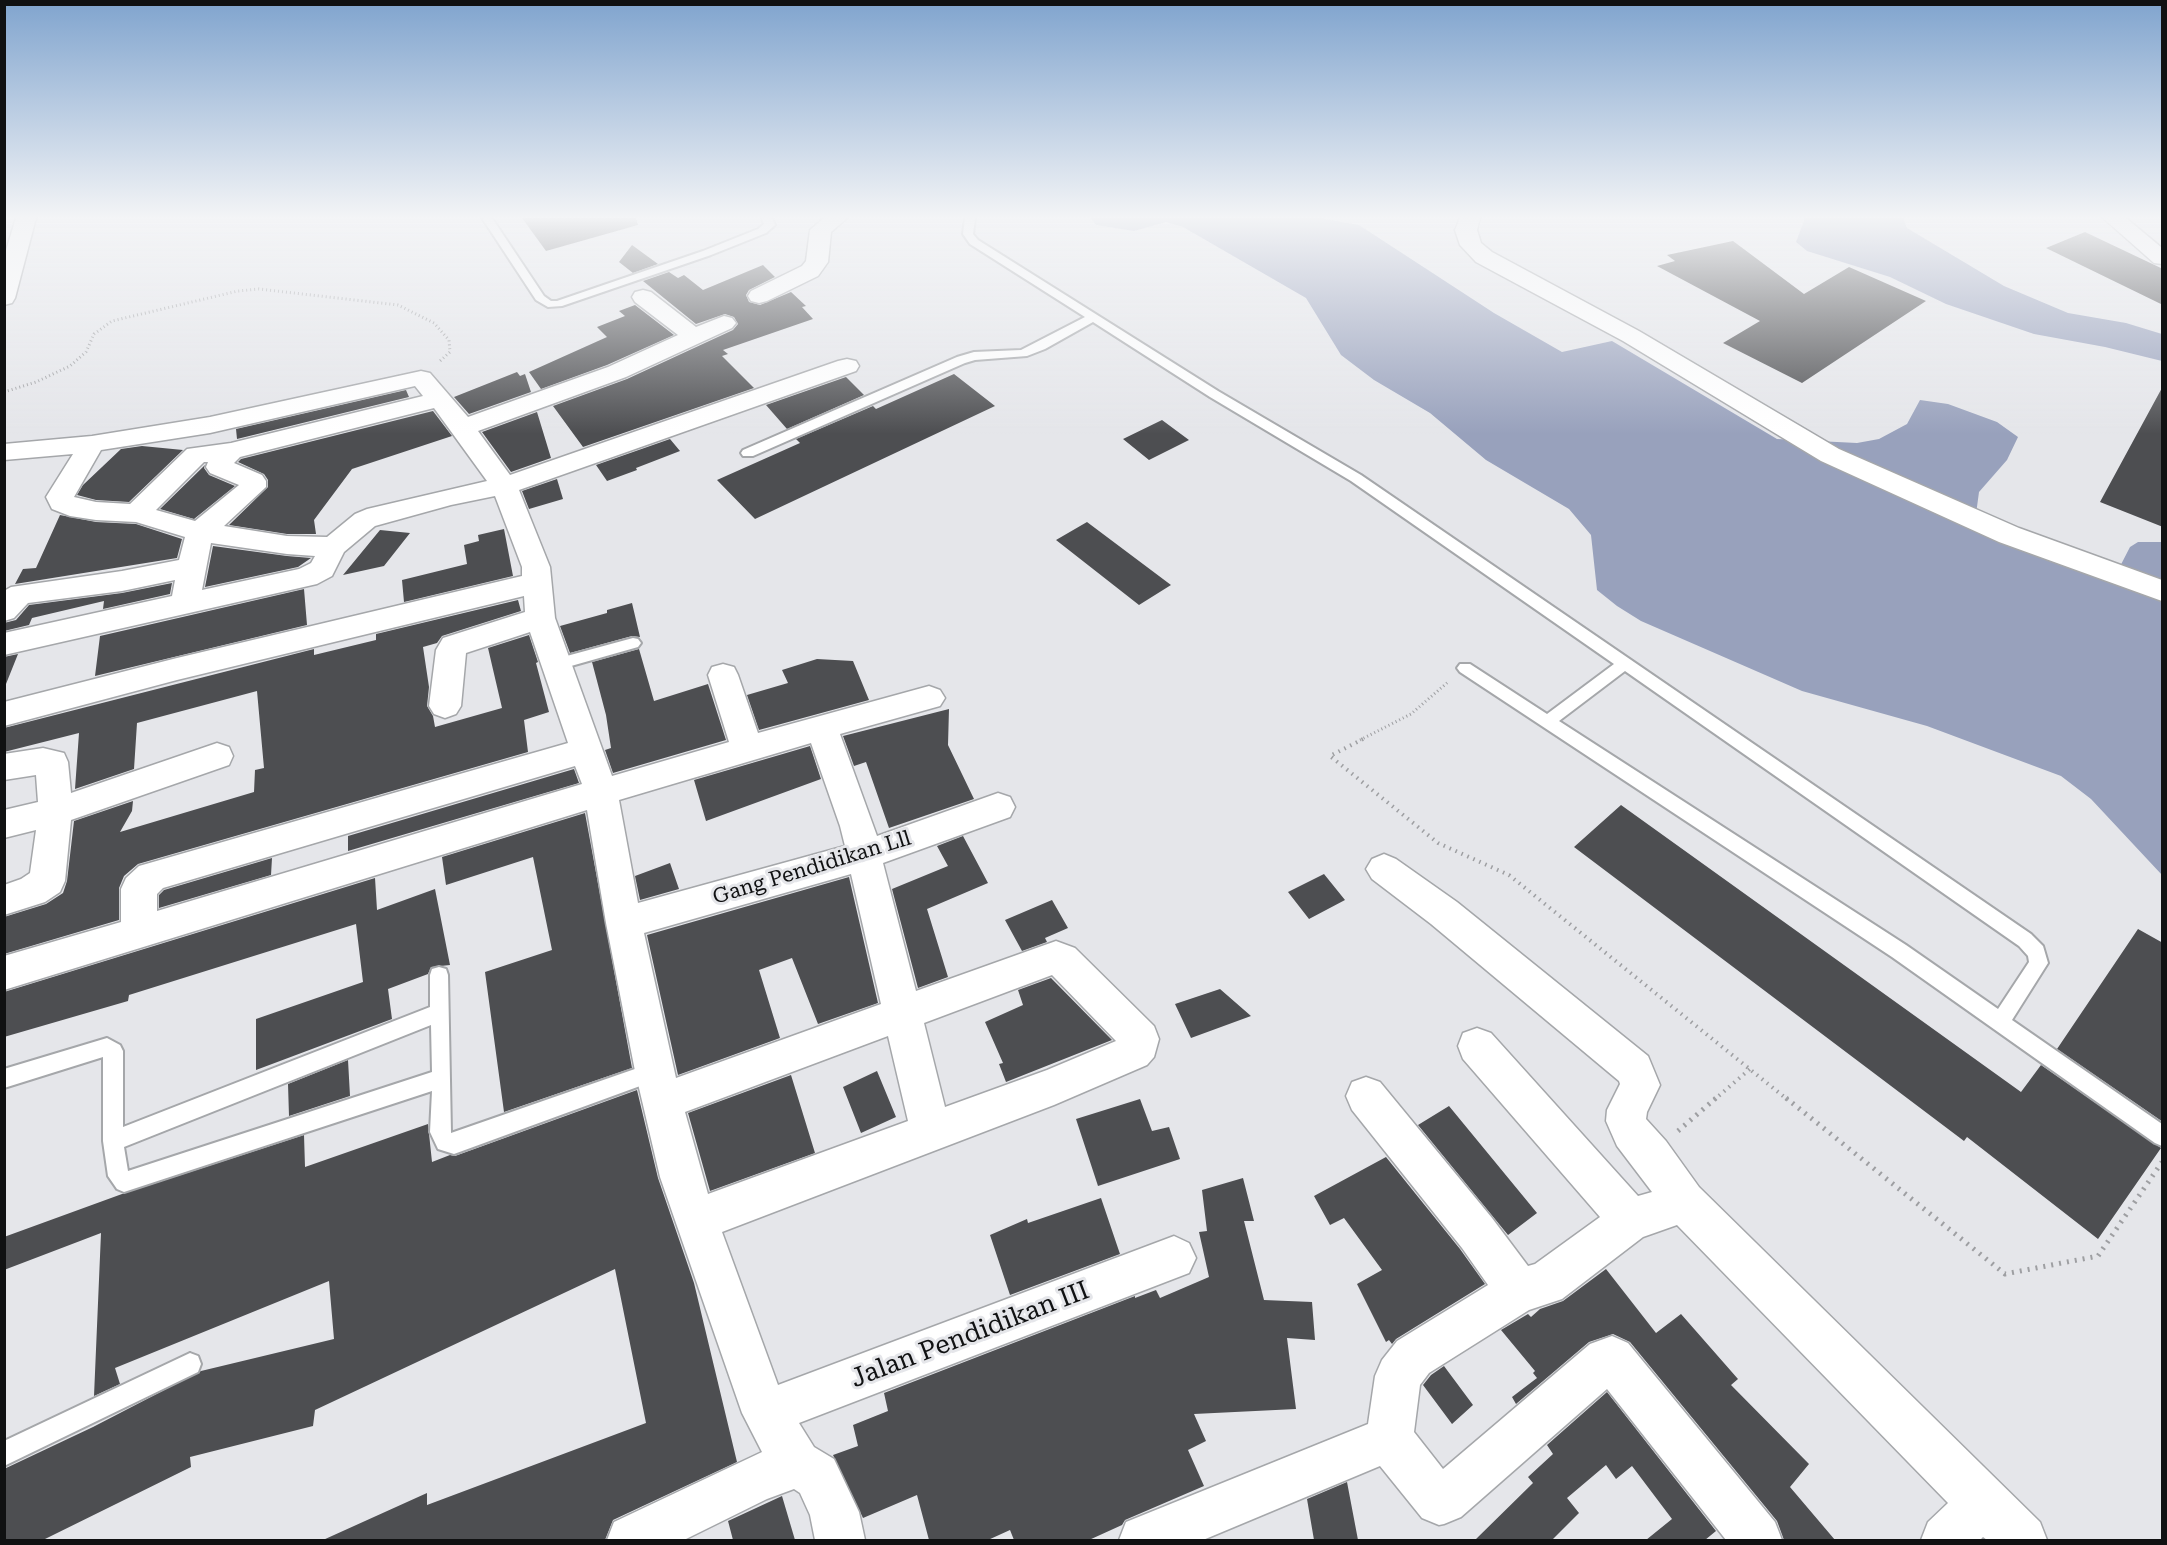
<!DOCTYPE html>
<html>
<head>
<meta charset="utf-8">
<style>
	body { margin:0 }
	#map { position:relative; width:2167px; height:1545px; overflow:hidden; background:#e5e6ea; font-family:"Roboto Serif",serif }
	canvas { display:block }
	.frame { position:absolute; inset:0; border:6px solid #101112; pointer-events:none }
</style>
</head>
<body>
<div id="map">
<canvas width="2167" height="1545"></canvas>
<div class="frame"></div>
</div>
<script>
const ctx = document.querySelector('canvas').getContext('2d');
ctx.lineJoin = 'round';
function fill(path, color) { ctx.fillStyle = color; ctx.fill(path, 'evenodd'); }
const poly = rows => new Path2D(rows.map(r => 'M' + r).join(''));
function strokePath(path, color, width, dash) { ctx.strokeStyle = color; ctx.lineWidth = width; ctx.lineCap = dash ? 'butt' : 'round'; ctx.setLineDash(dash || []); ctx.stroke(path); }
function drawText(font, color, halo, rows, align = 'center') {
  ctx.font = font + ' "Roboto Serif",serif'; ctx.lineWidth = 6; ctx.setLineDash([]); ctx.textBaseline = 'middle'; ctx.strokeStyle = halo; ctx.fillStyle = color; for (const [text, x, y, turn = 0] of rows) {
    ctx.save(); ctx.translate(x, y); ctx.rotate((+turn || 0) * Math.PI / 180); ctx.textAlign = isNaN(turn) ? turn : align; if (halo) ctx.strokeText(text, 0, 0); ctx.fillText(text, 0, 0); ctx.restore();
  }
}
fill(poly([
	[1091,218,1319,218,1359,225,1494,313,1562,352,1612,341,1777,439,1857,443,1879,439,1907,424,1920,400,1948,404,1997,422,2018,437,2007,460,1979,492,1974,529,2112,582,2130,547,2138,542,2162,542,2162,875,2091,799,2061,776,1927,726,1802,691,1641,621,1617,606,1597,590,1591,535,1569,509,1486,460,1430,413,1374,380,1341,355,1306,298,1183,227,1166,222,1134,231,1096,225],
	[1805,218,1903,218,1907,228,2004,286,2068,313,2126,323,2162,334,2162,361,2105,347,2034,334,1946,304,1890,277,1807,251,1796,242]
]), '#98a1bc');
fill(poly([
	[522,218,636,218,638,225,546,251],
	[2085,232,2163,269,2163,305,2046,248],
	[1733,241,1804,294,1849,267,1926,301,1802,383,1723,343,1760,321,1657,266,1675,261,1667,255],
	[632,245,658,264,633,273,619,262],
	[763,265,775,277,749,290,746,295,749,302,760,305,791,292,806,306,802,307,813,319,723,350,728,354,722,356,754,388,583,447,553,406,627,379,733,330,738,324,734,317,725,314,696,324,643,281,669,272,678,278,684,275,703,290],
	[635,305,674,335,607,365,541,389,529,372,607,337,597,327,625,316,619,311],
	[517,372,520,376,525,374,531,392,469,414,454,397],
	[954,374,995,406,755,519,717,480,800,443,796,439,873,406,876,409],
	[846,377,864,395,787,429,766,405],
	[2163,386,2163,527,2100,502],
	[406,390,409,397,237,439,236,429],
	[433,411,452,436,352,469,314,520,316,534,287,534,229,525,268,487,268,480,264,474,238,462,241,459],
	[537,412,551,458,511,472,482,432],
	[1162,420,1189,440,1149,460,1123,439],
	[670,439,680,451,636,468,637,470,607,481,596,465],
	[142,446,183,450,129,502,96,500,77,495,83,485,121,449],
	[205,465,204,468,209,475,235,486,194,519,160,509],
	[557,479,563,499,529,509,522,491],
	[60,515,96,522,136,524,182,539,177,558,15,584,23,569,36,568],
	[1087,522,1171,585,1139,605,1056,540],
	[504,529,513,576,404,602,402,580,467,564,464,545,479,541,478,535],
	[380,530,410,533,384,566,343,575],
	[213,546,287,556,311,558,298,567,205,587],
	[172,583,170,594,103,609,104,601,32,618,29,625,4,631,4,623,16,620,29,605,122,593],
	[304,589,307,625,95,676,100,636],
	[518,600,521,611,442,636,437,643,423,647,429,687,427,706,433,716,435,727,502,708,488,648,529,635,538,662,536,663,549,712,524,720,528,752,138,864,124,876,119,888,119,920,4,954,4,917,46,904,63,893,67,881,74,821,133,801,132,811,120,832,254,792,255,770,264,768,257,691,137,723,134,769,75,789,79,733,4,752,4,728,314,649,314,655,376,640,376,634],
	[632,603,640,637,632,636,570,653,560,626,607,613,607,610],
	[639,649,654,701,708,684,726,740,613,773,605,750,611,748,606,715,592,662],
	[18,654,6,684,4,684,4,657],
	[817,659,853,661,869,700,759,730,747,695,788,683,782,670],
	[949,709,948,745,974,799,889,828,866,762,854,766,843,736],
	[810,746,821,779,706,821,694,780],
	[574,769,579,783,348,851,348,836],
	[1621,805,2021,1092,2041,1065,2161,1148,2098,1239,1967,1137,1964,1141,1574,847],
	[585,813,632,1068,504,1112,485,972,552,950,533,857,446,885,442,857],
	[963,836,988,883,927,909,948,977,918,988,892,889,948,866,937,846],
	[272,858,271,875,159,908,159,895,164,890],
	[670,863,679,889,640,900,635,876],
	[1324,874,1345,900,1309,919,1288,892],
	[849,877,878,1003,818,1024,792,958,759,970,780,1038,678,1075,647,935],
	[375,878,377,910,435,889,450,965,431,967,428,974,388,989,392,1019,256,1070,256,1019,363,982,356,924,129,995,128,1001,4,1037,4,992],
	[1052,900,1068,928,1045,938,1047,942,1022,951,1005,920],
	[2138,929,2163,943,2163,1122,2057,1049],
	[1051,978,1112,1040,1006,1082,999,1064,1003,1063,985,1022,1023,1005,1018,990],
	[1220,989,1251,1016,1191,1038,1175,1004],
	[348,1060,350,1096,289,1116,288,1084],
	[877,1071,896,1117,861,1133,843,1087],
	[791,1075,815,1153,710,1191,688,1113],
	[637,1090,658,1178,694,1283,737,1462,613,1520,605,1540,323,1540,427,1493,427,1505,646,1423,615,1269,315,1410,313,1426,190,1457,191,1467,43,1540,4,1540,4,1469,93,1427,201,1371,334,1339,329,1281,115,1368,120,1384,94,1396,101,1233,4,1270,4,1237,122,1194,304,1135,305,1167,428,1124,432,1162,450,1155,455,1156],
	[1140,1099,1152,1131,1169,1127,1180,1159,1098,1186,1076,1119],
	[1449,1106,1537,1213,1508,1235,1418,1125],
	[1386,1157,1460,1249,1485,1284,1396,1339,1392,1344,1389,1340,1386,1342,1357,1284,1382,1270,1344,1218,1330,1225,1314,1196],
	[1243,1178,1254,1221,1244,1221,1264,1300,1312,1302,1315,1340,1287,1338,1296,1409,1194,1414,1206,1441,1188,1450,1204,1486,1125,1520,1122,1525,1089,1540,1014,1540,1010,1530,988,1540,929,1540,917,1495,863,1518,833,1455,858,1446,853,1425,888,1411,884,1393,1135,1296,1135,1298,1156,1290,1160,1298,1209,1277,1199,1232,1207,1231,1202,1190],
	[1101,1198,1120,1254,1010,1295,990,1235,1027,1219,1028,1223],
	[1606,1269,1656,1333,1681,1314,1738,1379,1731,1385,1809,1464,1790,1487,1835,1540,1784,1540,1777,1521,1630,1342,1613,1334,1589,1342,1516,1404,1512,1397,1537,1378,1533,1373,1535,1371,1501,1330,1528,1314,1531,1317,1540,1309,1563,1301],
	[1444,1366,1473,1405,1452,1424,1423,1385,1431,1375],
	[1607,1392,1716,1531,1705,1540,1646,1540,1672,1519,1632,1466,1616,1479,1606,1465,1567,1498,1579,1513,1552,1540,1475,1540,1533,1483,1528,1477,1553,1454,1547,1445],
	[1347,1482,1358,1540,1314,1540,1307,1499],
	[782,1496,795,1540,733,1540,728,1521]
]), '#4d4e51');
const service = poly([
	[482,218,492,218,544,296,551,301,557,301,703,251,758,229,764,224,762,218,772,218,775,225,766,233,711,255,562,306,548,307,536,300,482,218],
	[965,218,975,218,973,234,978,240,1218,391,1361,475,2031,934,2043,946,2048,963,2012,1020,2162,1124,2162,1146,2155,1143,1892,957,1460,672,1457,668,1460,664,1470,664,1547,714,1614,664,1351,481,1210,397,1093,322,1045,349,1027,356,975,360,965,363,753,456,743,456,741,453,743,450,957,357,974,352,1021,350,1085,317,970,244,963,234,965,218],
	[1625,671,2019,946,2028,956,2029,962,1998,1009,1906,945,1559,721,1625,671],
	[633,638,638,639,641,643,638,647,557,670,552,668,549,664,552,660,633,638],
	[439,967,446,969,448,975,451,1133,655,1062,662,1064,665,1071,662,1078,454,1154,438,1149,430,1132,432,1091,124,1192,117,1189,108,1176,103,1141,103,1057,4,1088,4,1069,107,1038,120,1045,123,1051,123,1127,430,1007,430,975,432,969,439,967],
	[431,1025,432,1072,128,1171,124,1147,431,1025],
	[190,1353,198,1356,201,1364,198,1372,4,1466,4,1441,190,1353]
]);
const minor = poly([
	[824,218,847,218,831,232,828,262,818,276,767,301,759,303,751,301,748,296,751,291,802,266,806,261,810,230,824,218],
	[1460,218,1480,218,1477,230,1481,243,1492,252,1639,331,1839,449,2019,528,2162,580,2162,601,1999,542,1821,461,1623,341,1476,262,1460,245,1455,230,1460,218],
	[2103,218,2126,218,2162,248,2162,264,2154,263,2103,218],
	[643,290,651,292,696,327,724,316,732,318,736,323,732,328,626,377,478,431,510,475,838,361,847,359,856,361,859,366,856,371,519,490,550,567,555,618,612,776,729,742,708,675,712,667,723,664,734,667,738,675,758,733,929,686,940,690,945,698,940,706,840,734,877,836,998,793,1010,797,1015,807,1010,817,883,863,916,991,1056,941,1075,948,1154,1026,1159,1039,1154,1057,1147,1065,1054,1105,722,1232,778,1385,1174,1236,1189,1243,1196,1258,1189,1273,799,1423,814,1447,834,1459,859,1512,865,1540,815,1540,810,1515,800,1493,794,1489,767,1499,684,1540,607,1540,614,1522,762,1452,742,1413,660,1177,635,1071,606,923,587,810,4,990,4,956,121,922,121,889,126,878,139,866,568,743,530,632,466,653,461,706,456,714,445,718,434,714,429,706,436,650,443,638,525,612,524,596,177,680,4,726,4,702,177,658,522,576,522,567,495,496,451,505,375,526,344,552,332,576,317,584,4,655,4,633,172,596,175,580,122,591,28,603,14,618,4,621,4,591,11,587,122,571,179,560,185,537,136,522,96,520,70,516,52,509,46,497,73,454,4,460,4,444,92,436,210,417,421,371,430,373,468,417,608,367,678,335,635,302,632,297,635,292,643,290],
	[415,386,423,396,231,443,187,449,130,504,96,502,74,497,101,450,210,433,415,386],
	[434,408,487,481,367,509,355,514,327,537,287,536,224,526,266,487,266,481,262,475,234,463,240,457,434,408],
	[204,462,208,462,206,467,210,473,239,485,195,521,156,510,204,462],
	[211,543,287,554,315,556,311,563,299,569,202,590,211,543],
	[811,743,840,826,845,846,638,903,619,800,811,743],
	[575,766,582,784,157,911,157,894,163,888,575,766],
	[851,874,881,1004,676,1078,644,933,851,874],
	[1052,975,1116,1041,1047,1070,945,1107,924,1023,1052,975],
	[888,1036,908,1121,708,1194,685,1112,888,1036],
	[217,743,229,747,233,756,229,765,71,820,65,881,60,892,45,902,4,915,4,885,21,879,30,873,36,830,4,838,4,810,38,802,36,775,4,780,4,754,43,748,64,753,68,762,71,793,217,743],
	[1384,854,1396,859,1457,902,1648,1056,1660,1085,1647,1112,1646,1119,1666,1141,1699,1187,2040,1522,2047,1540,1987,1540,1983,1537,1980,1540,1921,1540,1928,1522,1948,1503,1677,1225,1643,1237,1562,1299,1529,1310,1429,1373,1420,1385,1414,1432,1443,1469,1590,1344,1612,1336,1628,1343,1775,1522,1782,1540,1726,1540,1607,1389,1461,1517,1444,1524,1439,1525,1422,1518,1380,1466,1203,1540,1119,1540,1126,1522,1368,1424,1375,1376,1382,1360,1397,1341,1488,1285,1462,1248,1352,1110,1346,1096,1352,1082,1366,1077,1380,1082,1492,1218,1528,1266,1535,1264,1600,1217,1463,1059,1458,1046,1463,1033,1477,1028,1491,1033,1638,1196,1652,1192,1617,1146,1606,1121,1607,1110,1620,1084,1619,1081,1431,924,1372,879,1366,869,1372,859,1384,854]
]);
const tertiary = poly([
	[16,218,36,218,15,298,12,303,4,305,4,257,16,218]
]);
strokePath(service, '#a5a7aa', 4);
strokePath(minor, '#a5a7aa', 3);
strokePath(tertiary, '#a5a7aa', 3);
strokePath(poly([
	[4,392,36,382,70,366,86,352,94,334,112,321,238,291,259,289,398,305,434,323,449,340,450,352,440,361],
	[1360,740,1411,714,1448,682]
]), '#9e9fa2', 3, [1, 3]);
strokePath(poly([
	[1363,739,1330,756,1438,843,1509,875,1788,1100],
	[1714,1100,1750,1069]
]), '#9e9fa2', 4, [1.5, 5]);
strokePath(poly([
	[1786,1098,2005,1274,2098,1256,2162,1162],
	[1678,1131,1716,1098]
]), '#9e9fa2', 5, [2, 6]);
fill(service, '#fff');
fill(minor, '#fff');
fill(tertiary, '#fff');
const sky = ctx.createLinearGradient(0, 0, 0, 434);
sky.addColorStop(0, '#80a4ce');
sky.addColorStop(0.5, '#f3f4f6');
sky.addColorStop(1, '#f3f4f600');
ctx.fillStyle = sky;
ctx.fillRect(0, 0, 2167, 434);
drawText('21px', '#101112', '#e5e6ea', [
	["Gang Pendidikan Lll",812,868,-17]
]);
drawText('26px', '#101112', '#e5e6ea', [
	["Jalan Pendidikan III",970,1335,-21]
]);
</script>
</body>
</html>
